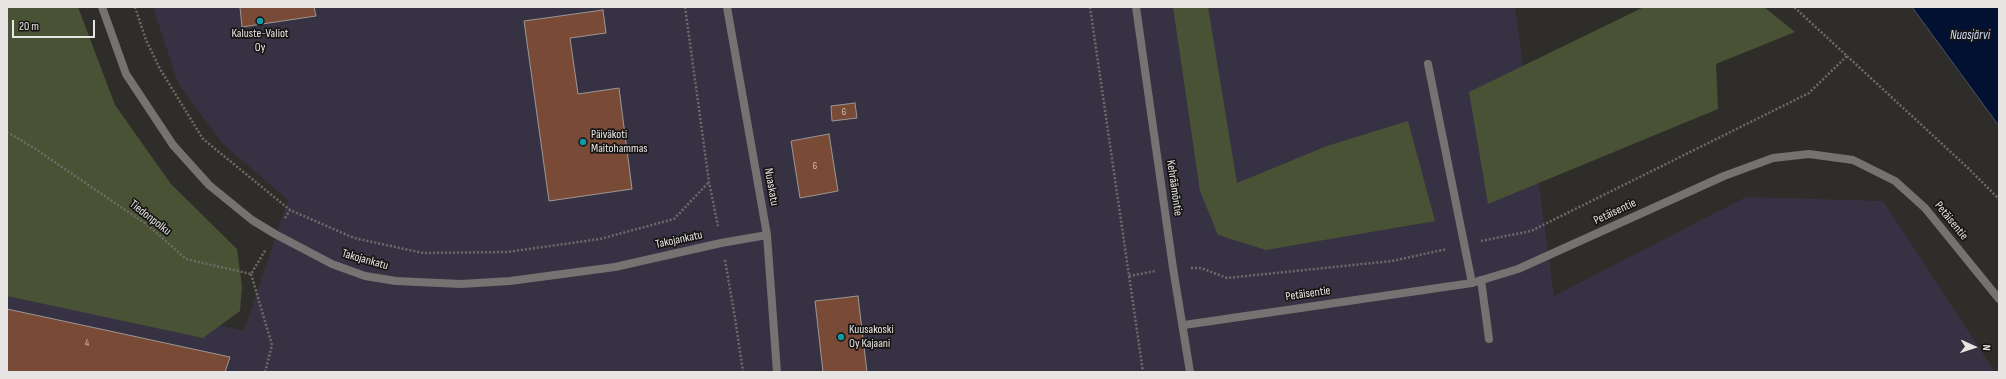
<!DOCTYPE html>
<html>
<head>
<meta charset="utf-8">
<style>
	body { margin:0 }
	#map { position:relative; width:2006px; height:379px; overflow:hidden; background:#2f2d29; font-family:"Sofia Sans Condensed",sans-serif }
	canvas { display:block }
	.frame { position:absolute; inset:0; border:8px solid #e7e5e3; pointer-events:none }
	.north { position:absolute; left:1954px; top:327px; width:40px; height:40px; -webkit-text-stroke:3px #161514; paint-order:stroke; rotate:93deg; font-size:11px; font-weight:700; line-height:16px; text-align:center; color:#e7e5e3 }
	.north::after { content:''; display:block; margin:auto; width:14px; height:18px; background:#e7e5e3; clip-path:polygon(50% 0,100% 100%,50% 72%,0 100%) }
	.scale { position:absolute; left:12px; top:20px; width:83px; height:18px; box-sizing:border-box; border:2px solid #e7e5e3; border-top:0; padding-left:5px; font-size:12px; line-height:14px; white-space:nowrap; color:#e7e5e3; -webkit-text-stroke:3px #161514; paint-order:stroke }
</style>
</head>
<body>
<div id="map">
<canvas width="2006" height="379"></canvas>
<div class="frame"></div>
<div class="north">N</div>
<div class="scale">20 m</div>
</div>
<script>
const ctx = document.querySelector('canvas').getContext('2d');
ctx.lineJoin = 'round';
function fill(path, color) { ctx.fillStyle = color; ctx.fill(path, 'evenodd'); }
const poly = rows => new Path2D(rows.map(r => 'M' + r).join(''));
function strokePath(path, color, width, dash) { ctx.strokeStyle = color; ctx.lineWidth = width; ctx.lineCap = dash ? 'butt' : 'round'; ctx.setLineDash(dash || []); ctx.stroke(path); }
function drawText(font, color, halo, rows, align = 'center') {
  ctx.font = font + ' "Sofia Sans Condensed",sans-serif'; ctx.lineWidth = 3.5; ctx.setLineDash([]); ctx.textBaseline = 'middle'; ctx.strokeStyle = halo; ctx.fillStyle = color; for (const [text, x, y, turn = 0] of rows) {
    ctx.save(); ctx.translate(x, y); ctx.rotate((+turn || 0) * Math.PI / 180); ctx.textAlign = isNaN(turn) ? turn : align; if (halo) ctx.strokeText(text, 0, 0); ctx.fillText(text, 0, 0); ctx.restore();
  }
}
fill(poly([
	[153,7,1515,7,1554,296,1746,197,1883,201,1995,372,7,372,7,276,244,331,288,200,223,144,178,83]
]), '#363243');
fill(poly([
	[7,7,78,7,115,105,171,184,237,249,242,287,240,311,203,338,7,296],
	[1173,7,1208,7,1237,183,1327,146,1408,121,1435,221,1266,250,1218,235,1200,191],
	[1644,7,1764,7,1795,32,1716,64,1718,109,1488,204,1469,92]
]), '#4a5235');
const water = poly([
	[1912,7,1999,7,1999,126,1912,7]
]);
fill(water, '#021132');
strokePath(water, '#475167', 1);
const building = poly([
	[240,7,314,7,316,16,242,27,240,7],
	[603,10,606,33,570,38,578,94,619,88,632,189,549,201,524,21,603,10],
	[855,103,857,118,832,121,831,106,855,103],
	[829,134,838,191,800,198,791,141,829,134],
	[858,296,867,372,823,372,815,301,858,296],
	[7,309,105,330,230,357,225,372,7,372,7,309]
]);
fill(building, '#794b37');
strokePath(building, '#9c9795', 1);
strokePath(poly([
	[135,7,146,40,160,69,203,139,290,210,354,238,423,253,507,252,600,239,674,219,709,182],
	[685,7,709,182,718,226],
	[1090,7,1143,372],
	[1847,56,1968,168,1999,199],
	[7,132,34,148,149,226,186,259,251,274,266,249],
	[285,218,290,210],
	[1481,241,1531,231,1809,93,1847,56,1794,7],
	[725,260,735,318,743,372],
	[1191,268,1201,268,1227,278,1392,261,1447,249],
	[251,274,272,345,265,372],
	[1129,276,1156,271]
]), '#6d6b68', 2.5, [2, 2]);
strokePath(poly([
	[1428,64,1472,283],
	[1481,280,1489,339]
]), '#757272', 8);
strokePath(poly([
	[102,7,126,74,173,145,209,185,252,220,275,234,332,264,365,276,396,281,461,284,510,281,615,267,721,243,767,235],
	[1184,325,1472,283,1518,269,1724,176,1773,158,1809,154,1853,160,1895,181,1925,208,1999,299]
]), '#757272', 8);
strokePath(poly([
	[727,7,767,235,777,372],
	[1136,7,1173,268,1190,372]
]), '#757272', 8);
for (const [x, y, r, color] of [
	[260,21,4,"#0f9aa8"],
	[583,142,4,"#0f9aa8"],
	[841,337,4,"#0f9aa8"]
]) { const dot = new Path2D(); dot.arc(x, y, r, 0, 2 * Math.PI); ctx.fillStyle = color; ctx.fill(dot); strokePath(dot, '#161514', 1.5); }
drawText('10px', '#ccbeb8', null, [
	["6",844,112],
	["6",815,166],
	["4",87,343]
]);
drawText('12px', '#e7e5e3', '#161514', [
	["Kaluste-Valiot",260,34,"center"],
	["Oy",260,48,"center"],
	["Päiväkoti",591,135],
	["Maitohammas",591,149],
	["Kuusakoski",849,330],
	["Oy Kajaani",849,344]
], 'left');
drawText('12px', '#e7e5e3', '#161514', [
	["Nuaskatu",771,187,80],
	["Kehräämöntie",1174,188,82],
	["Petäisentie",1615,212,-25],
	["Tiedonpolku",150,218,38],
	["Petäisentie",1951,221,51],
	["Takojankatu",679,240,-12],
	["Takojankatu",365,260,16],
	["Petäisentie",1308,294,-8]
]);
drawText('italic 13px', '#cadaf4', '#161514', [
	["Nuasjärvi",1970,36]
]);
</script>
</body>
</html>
